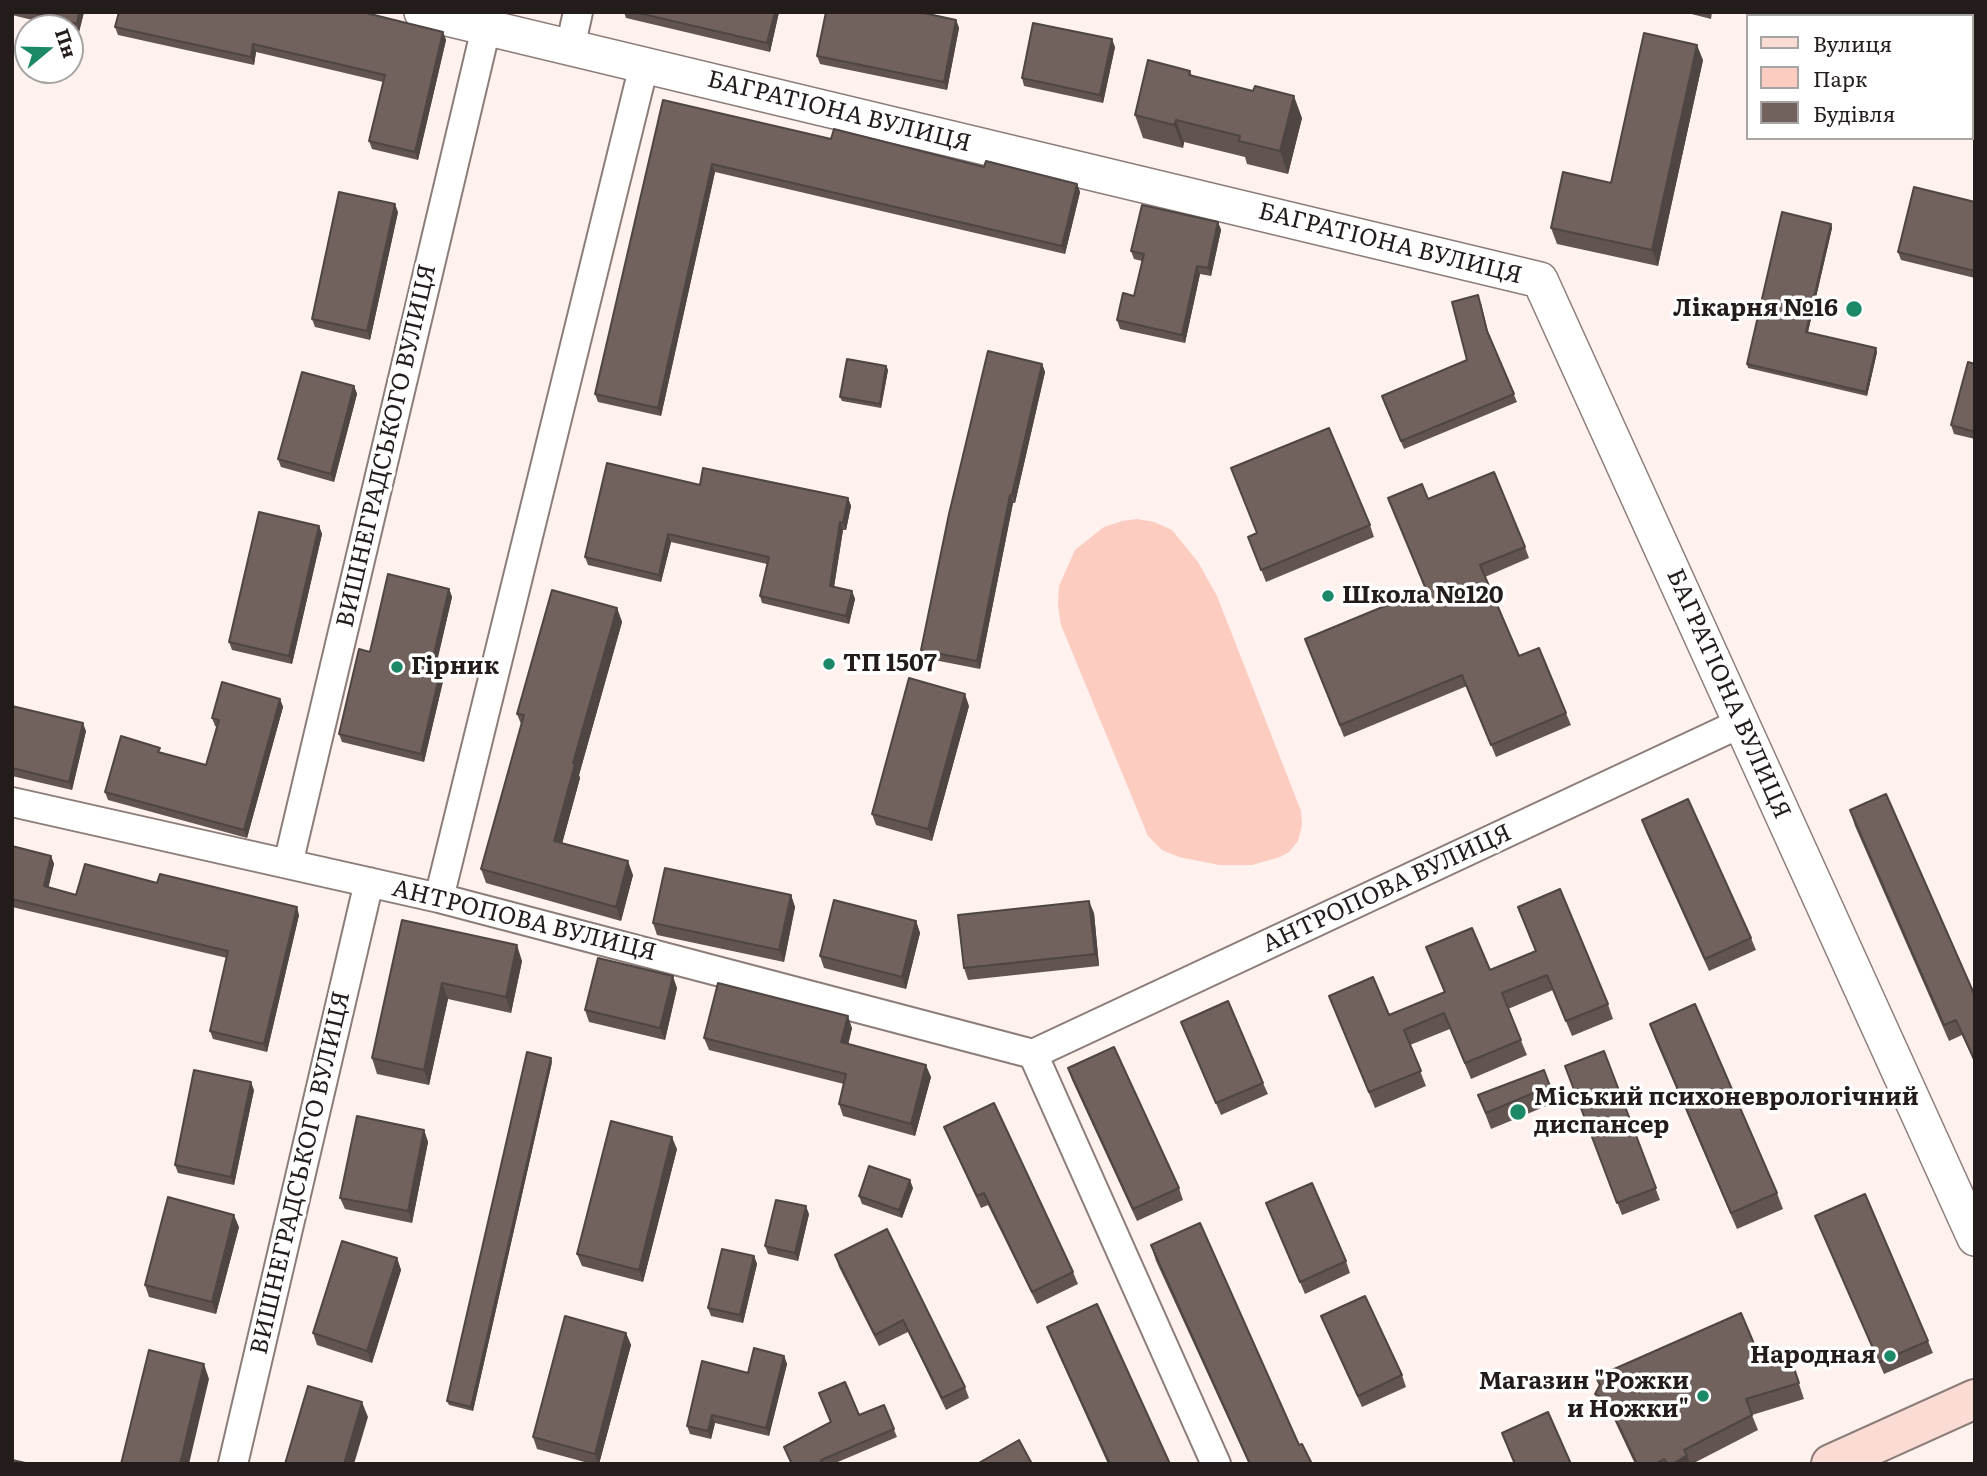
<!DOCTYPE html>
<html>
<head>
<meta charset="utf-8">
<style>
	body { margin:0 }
	#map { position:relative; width:1987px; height:1476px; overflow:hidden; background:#fff1ed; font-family:Literata,serif }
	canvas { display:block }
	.frame { position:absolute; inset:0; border:14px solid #231c1b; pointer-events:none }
	.legend { position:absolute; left:1746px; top:14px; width:228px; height:126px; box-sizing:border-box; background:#fff; border:2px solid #a7a4a4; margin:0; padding:9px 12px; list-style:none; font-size:21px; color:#231c1b }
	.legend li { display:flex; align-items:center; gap:14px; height:35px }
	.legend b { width:35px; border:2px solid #a7a4a4 }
	.north { position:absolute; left:14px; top:14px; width:70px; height:70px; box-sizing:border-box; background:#fff; border:2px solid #a7a4a4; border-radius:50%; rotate:71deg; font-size:19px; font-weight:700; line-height:28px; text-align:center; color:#231c1b }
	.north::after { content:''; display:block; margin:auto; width:24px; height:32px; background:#1b8968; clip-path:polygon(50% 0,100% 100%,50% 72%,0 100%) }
</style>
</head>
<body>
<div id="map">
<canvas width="1987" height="1476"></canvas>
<div class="frame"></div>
<ul class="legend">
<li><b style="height:9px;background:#fbdcd4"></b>Вулиця</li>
<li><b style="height:19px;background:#fcccc0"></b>Парк</li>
<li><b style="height:19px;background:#71625e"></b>Будівля</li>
</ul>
<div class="north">Пн</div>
</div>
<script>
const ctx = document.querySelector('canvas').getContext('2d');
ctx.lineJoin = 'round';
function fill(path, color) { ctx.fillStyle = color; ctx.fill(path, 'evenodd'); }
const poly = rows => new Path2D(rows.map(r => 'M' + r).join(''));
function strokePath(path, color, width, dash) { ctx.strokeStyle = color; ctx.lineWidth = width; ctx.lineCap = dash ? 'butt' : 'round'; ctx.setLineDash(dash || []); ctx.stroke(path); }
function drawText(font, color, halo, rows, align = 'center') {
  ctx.font = font + ' Literata,serif'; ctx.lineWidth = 7; ctx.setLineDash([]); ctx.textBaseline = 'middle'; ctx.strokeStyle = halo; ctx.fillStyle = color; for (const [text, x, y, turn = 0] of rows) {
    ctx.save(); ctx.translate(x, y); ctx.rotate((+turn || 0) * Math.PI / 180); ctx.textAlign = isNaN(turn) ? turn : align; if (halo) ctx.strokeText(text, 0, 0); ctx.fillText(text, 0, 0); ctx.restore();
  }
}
fill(poly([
	[1137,519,1154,522,1172,530,1198,562,1217,596,1301,811,1302,826,1298,841,1289,852,1280,857,1252,865,1219,865,1179,857,1162,850,1148,836,1061,625,1058,606,1059,586,1075,550,1104,527,1122,521]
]), '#fcccc0');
const minor = poly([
	[570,48,578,12],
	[12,802,439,898,1033,1054,1216,1464],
	[288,864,486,28],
	[439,898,644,65],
	[1033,1054,1741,723],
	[233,1464,369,882]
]);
const tertiary = poly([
	[422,12,1540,280,1975,1238]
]);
const secondary = poly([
	[1831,1464,1975,1399]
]);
strokePath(minor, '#8c7d79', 32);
strokePath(tertiary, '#8c7d79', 38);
strokePath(secondary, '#8c7d79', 42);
strokePath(minor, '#fff', 28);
strokePath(tertiary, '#fff', 35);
strokePath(secondary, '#fbdcd4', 38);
fill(poly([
	[12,12,84,12,79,32,70,29,70,28,65,28,12,15],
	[624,12,779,12,770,52,626,18],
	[1684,12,1712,12,1711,19],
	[1971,16,1975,16,1975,90,1971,90],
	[956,20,959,28,947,90,820,64,817,56],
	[115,27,443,32,446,40,418,160,372,149,369,141,383,82,256,52,254,65,118,35],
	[1115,47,1103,103,1024,86,1022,78],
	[1703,60,1658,266,1557,244,1551,228,1611,183],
	[1190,71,1192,76,1302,118,1288,174,1247,164,1245,157,1184,142,1183,148,1143,138,1135,115],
	[663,100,831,139,1077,184,1080,192,1065,254,715,172,661,416,598,402,595,394],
	[1975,202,1975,278,1901,260,1898,252],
	[398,212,370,340,315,327,312,319],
	[1218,222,1221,230,1211,276,1200,274,1185,343,1120,329,1117,320,1134,296,1142,261,1134,259,1131,251],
	[1831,224,1832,228,1808,332,1877,352,1867,396,1748,368,1747,364],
	[1481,303,1489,336,1517,402,1404,449,1384,403,1467,360],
	[1042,364,1045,372,1015,503,1013,503,980,669,924,658,921,650],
	[1975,364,1975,439,1954,434,1951,425],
	[886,366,888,370,881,408,842,401,840,397],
	[354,386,357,394,334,482,281,467,278,459],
	[1231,468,1370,525,1374,537,1266,582,1248,537,1257,533],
	[700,485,848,498,851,506,846,530,843,530,834,587,852,591,855,599,849,624,762,603,760,596,767,564,671,542,661,582,588,565,585,557],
	[1428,499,1525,547,1529,558,1485,577,1519,656,1566,713,1571,725,1496,757,1467,686,1344,737,1305,639,1425,589,1393,510],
	[319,526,322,534,292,664,232,650,229,642],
	[449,589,452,597,435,668,441,669,444,677,424,762,342,742,339,734,370,652],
	[617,608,622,622,579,775,580,778,562,843,633,875,621,921,486,883,481,869,521,724,517,714],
	[280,699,283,707,247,838,108,800,105,792,161,752,206,765,217,727,215,726,212,718],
	[12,706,86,731,72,790,12,776],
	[969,706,932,841,876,825,872,814],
	[1850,810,1975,996,1975,1064,1962,1035,1949,1041,1855,826],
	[1642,820,1751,938,1756,950,1709,971,1646,832],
	[12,846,51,856,54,864,48,887,76,895,157,883,299,915,267,1052,213,1039,210,1031,227,958,12,907],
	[791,895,795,907,784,962,657,935,653,923],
	[1518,907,1608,1004,1613,1019,1572,1036,1553,990,1508,1009,1527,1055,1471,1079,1450,1029,1410,1045,1426,1086,1375,1108,1329,996,1389,1015,1444,992,1426,947,1490,970,1536,951],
	[1094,913,1099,966,968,980,964,968],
	[402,920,522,961,511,1013,448,999,429,1085,377,1074,372,1058],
	[916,921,920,933,906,989,824,968,820,956],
	[677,988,665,1040,589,1022,585,1010],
	[1181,1022,1263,1083,1268,1094,1221,1115],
	[1650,1024,1777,1193,1783,1209,1737,1229,1655,1039],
	[852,1028,848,1044,931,1077,915,1136,843,1116,839,1104,844,1084,709,1050,704,1038],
	[1604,1051,1660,1200,1622,1215,1565,1066],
	[552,1062,473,1411,449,1405,447,1401],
	[1068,1068,1179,1188,1183,1200,1137,1221,1072,1080],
	[1544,1070,1556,1102,1491,1129,1478,1095],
	[254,1090,234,1185,178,1173,175,1165],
	[944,1127,1073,1272,1078,1284,1037,1304,988,1205,981,1208,949,1139],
	[424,1130,428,1142,412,1223,345,1209,340,1198],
	[677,1149,643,1282,582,1266,577,1254],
	[913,1188,902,1218,862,1204,859,1196],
	[1266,1203,1346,1261,1350,1273,1305,1294],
	[809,1214,798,1261,768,1254,765,1246],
	[1815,1216,1928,1341,1933,1353,1884,1374],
	[239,1227,216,1314,149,1297,145,1285],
	[887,1229,965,1387,969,1398,946,1410,908,1332,879,1346,839,1267,835,1255],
	[1151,1245,1299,1445,1312,1464,1249,1464,1156,1261],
	[754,1256,757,1264,743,1323,711,1316,708,1308],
	[397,1258,401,1270,372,1363,317,1345,313,1333],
	[1321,1316,1402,1375,1406,1387,1362,1407,1326,1328],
	[1047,1327,1170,1464,1108,1464,1053,1342],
	[626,1333,631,1345,599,1464,592,1464,537,1449,533,1437],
	[1788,1350,1804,1399,1752,1415,1758,1430,1692,1464,1635,1464,1612,1415,1601,1410,1595,1394,1599,1386,1596,1377,1760,1358],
	[784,1356,787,1364,769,1436,715,1423,711,1439,690,1434,687,1426,748,1373],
	[884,1405,897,1437,833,1464,791,1464,784,1447,831,1423,859,1415]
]), '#615451');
fill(poly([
	[79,12,84,12,79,32,77,24],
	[775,12,779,12,770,52,767,43],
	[956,20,959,28,947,90,944,82],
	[443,32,446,40,418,160,415,152],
	[1112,39,1115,47,1103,103,1100,95],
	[253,44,256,52,254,65,251,57],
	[1697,45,1703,60,1658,266,1652,250],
	[1294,96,1302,118,1288,174,1280,151],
	[1176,120,1184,142,1183,148,1174,125],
	[712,164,715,172,661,416,658,408],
	[1077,184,1080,192,1065,254,1062,246],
	[395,204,398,212,370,340,367,331],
	[1218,222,1221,230,1211,276,1208,268],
	[1831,224,1832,228,1807,336,1806,332],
	[1197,266,1200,274,1185,343,1182,335],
	[1876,348,1877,352,1867,396,1866,392],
	[1042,364,1045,372,1015,503,1012,495],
	[886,366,888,370,881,408,880,404],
	[354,386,357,394,334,482,331,474],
	[1010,495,1013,503,980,669,977,661],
	[848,498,851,506,846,530,843,523],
	[840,522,843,530,833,593,830,586],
	[319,526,322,534,292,664,289,656],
	[668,534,671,542,661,582,659,575],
	[449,589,452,597,434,675,431,667],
	[852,591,855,599,849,624,846,616],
	[617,608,622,622,579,775,580,778,559,855,554,841,573,763],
	[441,669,444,677,424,762,421,754],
	[965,694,969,706,932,841,928,829],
	[280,699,283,707,247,838,244,830],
	[83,723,86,731,72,790,69,782],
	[51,856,54,864,47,894,44,886],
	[628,861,633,875,621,921,616,907],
	[791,895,795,907,784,962,779,950],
	[1089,901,1094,913,1099,966,1095,954],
	[297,907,299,915,267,1052,264,1044],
	[916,921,920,933,906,989,902,977],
	[517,945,522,961,511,1013,506,997],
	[673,976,677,988,665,1040,660,1028],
	[442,983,448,999,429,1085,424,1070],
	[848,1016,852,1028,846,1054,841,1042],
	[551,1058,552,1062,473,1411,471,1407],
	[926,1065,931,1077,915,1136,911,1124],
	[251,1082,254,1090,234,1185,231,1177],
	[424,1130,428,1142,412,1223,408,1211],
	[672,1137,677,1149,643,1282,639,1270],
	[910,1180,913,1188,902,1218,899,1210],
	[806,1206,809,1214,798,1261,795,1253],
	[234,1215,239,1227,216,1314,212,1302],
	[754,1256,757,1264,743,1323,740,1315],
	[397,1258,401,1270,372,1363,367,1351],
	[626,1333,631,1345,599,1464,598,1464,595,1454],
	[784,1356,787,1364,769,1436,766,1428],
	[204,1364,209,1379,189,1464,180,1464],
	[362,1402,368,1417,354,1464,344,1464],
	[712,1415,715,1423,711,1439,708,1431],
	[1687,1455,1690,1464,1673,1464]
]), '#4f4542');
const building = poly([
	[31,12,79,12,77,24,31,12],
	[119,12,362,12,443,32,415,152,369,141,385,75,253,44,251,57,115,27,119,12],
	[634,12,775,12,767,43,634,12],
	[826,12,919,12,956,20,944,82,817,56,826,12],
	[1949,12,1958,12,1975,16,1975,70,1971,69,1971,16,1949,16,1949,12],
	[1033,23,1112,39,1100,95,1022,78,1033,23],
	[1644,33,1697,45,1652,250,1551,228,1563,172,1611,183,1644,33],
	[1148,60,1190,71,1189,75,1253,91,1255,86,1294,96,1280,151,1239,141,1240,136,1176,120,1174,125,1135,115,1148,60],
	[663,100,831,139,834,129,984,167,986,161,1077,184,1062,246,712,164,658,408,595,394,663,100],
	[1914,187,1975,202,1975,271,1898,252,1914,187],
	[339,192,395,204,367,331,312,319,339,192],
	[1142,205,1218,222,1208,268,1197,266,1182,335,1117,320,1123,293,1134,296,1144,254,1131,251,1142,205],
	[1782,212,1831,224,1806,332,1876,348,1866,392,1747,364,1782,212],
	[1478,295,1487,331,1514,394,1401,441,1382,396,1467,360,1452,302,1478,295],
	[988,351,1042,364,1012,495,1010,495,977,661,921,650,949,514,988,351],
	[847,359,886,366,880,404,840,397,847,359],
	[1968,362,1975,364,1975,432,1951,425,1968,362],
	[302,372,354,386,331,474,278,459,302,372],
	[1329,428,1370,525,1261,570,1248,537,1257,533,1231,468,1329,428],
	[607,463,700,485,703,468,848,498,843,523,840,522,830,586,852,591,846,616,760,596,769,557,668,534,659,575,585,557,607,463],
	[1494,472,1525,547,1480,565,1519,656,1539,648,1566,713,1491,745,1462,675,1340,725,1305,639,1426,589,1388,498,1422,484,1428,499,1494,472],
	[259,512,319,526,289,656,229,642,259,512],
	[388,574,449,589,431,667,441,669,421,754,339,734,359,649,370,652,388,574],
	[552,590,617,608,573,763,575,764,554,841,628,861,616,907,481,869,524,715,517,714,552,590],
	[909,678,965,694,928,829,872,814,909,678],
	[222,682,280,699,244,830,105,792,121,736,160,748,158,752,206,765,219,720,212,718,222,682],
	[12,706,83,723,69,782,12,768,12,706],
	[1886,794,1975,996,1975,1061,1956,1020,1944,1025,1850,810,1886,794],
	[1688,799,1751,938,1705,959,1642,820,1688,799],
	[12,846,51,856,44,886,76,895,85,864,157,883,160,874,297,907,264,1044,210,1031,228,951,12,899,12,846],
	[665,868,791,895,779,950,653,923,665,868],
	[1560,889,1608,1004,1566,1021,1547,975,1502,993,1521,1040,1465,1063,1444,1013,1404,1030,1421,1071,1369,1092,1329,996,1373,977,1389,1015,1445,992,1426,947,1472,928,1490,970,1536,951,1518,907,1560,889],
	[834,900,916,921,902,977,820,956,834,900],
	[1089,901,1095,954,964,968,958,915,1089,901],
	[402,920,517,945,506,997,442,983,424,1070,372,1058,402,920],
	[598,958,673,976,660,1028,585,1010,598,958],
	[718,983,848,1016,841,1042,926,1065,911,1124,839,1104,846,1074,704,1038,718,983],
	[1228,1001,1263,1083,1216,1103,1181,1022,1228,1001],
	[1695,1004,1777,1193,1731,1213,1650,1024,1695,1004],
	[1114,1047,1179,1188,1133,1209,1068,1068,1114,1047],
	[1604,1051,1656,1188,1617,1203,1565,1066,1604,1051],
	[527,1052,551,1058,471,1407,447,1401,527,1052],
	[194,1070,251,1082,231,1177,175,1165,194,1070],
	[1544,1070,1550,1086,1486,1113,1478,1095,1544,1070],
	[994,1103,1073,1272,1032,1292,984,1193,977,1196,944,1127,994,1103],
	[357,1116,424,1130,408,1211,340,1198,357,1116],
	[611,1121,672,1137,639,1270,577,1254,611,1121],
	[869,1166,910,1180,899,1210,859,1196,869,1166],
	[1312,1183,1346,1261,1300,1282,1266,1203,1312,1183],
	[1865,1194,1928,1341,1879,1362,1815,1216,1865,1194],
	[168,1197,234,1215,212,1302,145,1285,168,1197],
	[776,1200,806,1206,795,1253,765,1246,776,1200],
	[1200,1223,1299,1445,1302,1444,1312,1464,1250,1464,1151,1245,1200,1223],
	[887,1229,965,1387,942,1398,903,1320,875,1335,835,1255,887,1229],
	[342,1241,397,1258,367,1351,313,1333,342,1241],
	[722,1249,754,1256,740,1315,708,1308,722,1249],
	[1365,1296,1402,1375,1358,1396,1321,1316,1365,1296],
	[1097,1304,1170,1464,1110,1464,1047,1327,1097,1304],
	[1741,1313,1760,1358,1788,1350,1799,1383,1746,1399,1752,1415,1684,1450,1687,1455,1673,1464,1668,1464,1664,1459,1655,1464,1637,1464,1606,1399,1595,1394,1600,1385,1596,1377,1741,1313],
	[565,1316,626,1333,595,1454,533,1437,565,1316],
	[754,1348,784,1356,766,1428,712,1415,708,1431,687,1426,702,1361,748,1373,754,1348],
	[149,1350,204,1364,180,1464,121,1464,149,1350],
	[845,1382,859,1415,884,1405,894,1429,821,1460,823,1464,792,1464,784,1447,831,1422,819,1393,845,1382],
	[308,1386,362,1402,344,1464,285,1464,308,1386],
	[1548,1412,1571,1464,1515,1464,1502,1433,1548,1412],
	[1019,1440,1032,1464,977,1464,1019,1440],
	[12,1460,30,1464,12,1464,12,1460]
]);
fill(building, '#71625e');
strokePath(building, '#4f4542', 2);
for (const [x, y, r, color] of [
	[1854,309,9,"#1b8968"],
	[1328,596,7,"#1b8968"],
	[829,664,7,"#1b8968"],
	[397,667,7,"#1b8968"],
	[1518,1112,9,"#1b8968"],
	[1890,1356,7,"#1b8968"],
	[1703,1396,7,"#1b8968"]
]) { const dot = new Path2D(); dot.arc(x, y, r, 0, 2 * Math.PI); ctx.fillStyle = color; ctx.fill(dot); strokePath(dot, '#fff', 2.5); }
drawText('24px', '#231c1b', '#fff', [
	["БАГРАТІОНА ВУЛИЦЯ",839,112,14],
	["БАГРАТІОНА ВУЛИЦЯ",1390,244,14],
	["ВИШНЕГРАДСЬКОГО ВУЛИЦЯ",387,446,-77],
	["БАГРАТІОНА ВУЛИЦЯ",1728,694,66],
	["АНТРОПОВА ВУЛИЦЯ",1387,889,-25],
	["АНТРОПОВА ВУЛИЦЯ",524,921,14],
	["ВИШНЕГРАДСЬКОГО ВУЛИЦЯ",301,1173,-77]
]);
drawText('bold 24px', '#231c1b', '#fff', [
	["Лікарня №16",1838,309,"right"],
	["Школа №120",1342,596],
	["ТП 1507",843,664],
	["Гірник",411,667],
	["Міський психоневрологічний",1534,1098],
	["диспансер",1534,1126],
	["Народная",1876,1356,"right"],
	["Магазин \"Рожки",1689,1382,"right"],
	["и Ножки\"",1689,1410,"right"]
], 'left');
</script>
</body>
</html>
